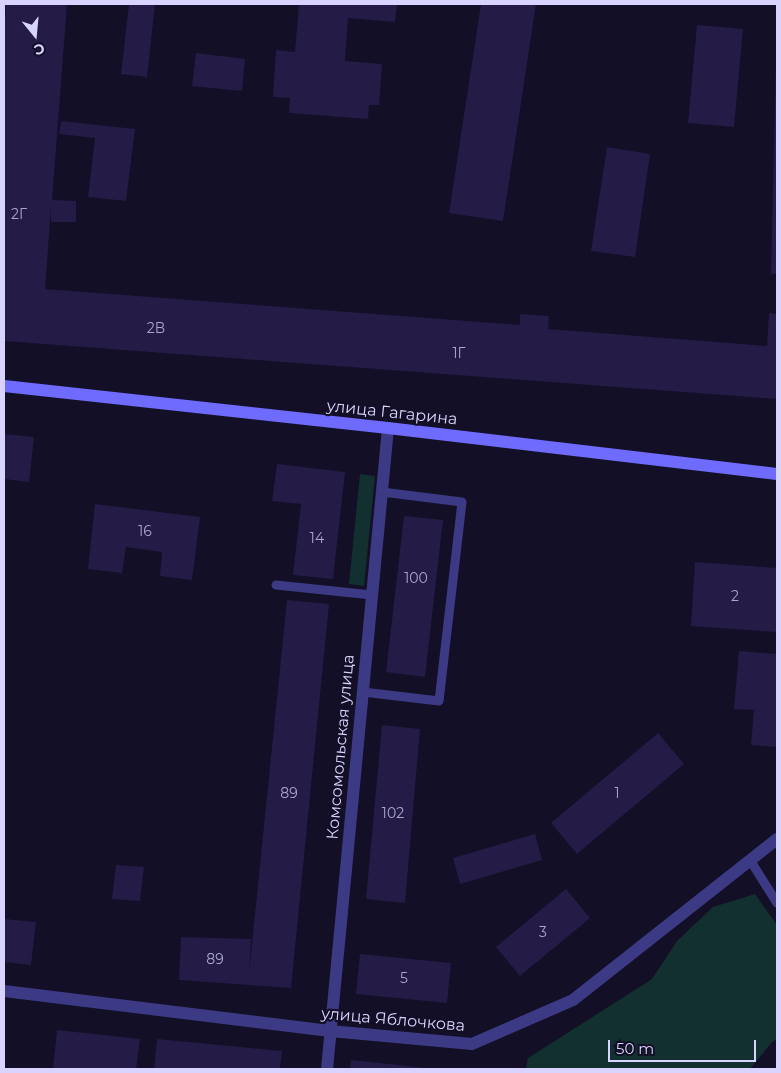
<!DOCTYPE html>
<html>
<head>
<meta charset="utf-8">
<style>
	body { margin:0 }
	#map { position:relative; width:781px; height:1073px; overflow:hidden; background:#130f26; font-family:Montserrat,sans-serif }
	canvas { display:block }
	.frame { position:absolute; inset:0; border:5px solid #d9d4ff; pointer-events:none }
	.north { position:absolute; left:10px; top:10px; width:50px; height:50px; -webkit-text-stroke:4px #130f26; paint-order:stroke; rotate:163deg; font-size:14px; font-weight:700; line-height:20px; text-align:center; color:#d9d4ff }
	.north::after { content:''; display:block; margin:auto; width:18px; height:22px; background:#d9d4ff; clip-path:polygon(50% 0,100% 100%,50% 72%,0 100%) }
	.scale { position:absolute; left:608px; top:1040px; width:148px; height:22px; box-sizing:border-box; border:2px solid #d9d4ff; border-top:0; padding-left:6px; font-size:15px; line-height:18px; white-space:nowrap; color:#d9d4ff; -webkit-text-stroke:4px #130f26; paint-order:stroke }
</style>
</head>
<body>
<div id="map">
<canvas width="781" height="1073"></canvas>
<div class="frame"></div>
<div class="north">С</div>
<div class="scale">50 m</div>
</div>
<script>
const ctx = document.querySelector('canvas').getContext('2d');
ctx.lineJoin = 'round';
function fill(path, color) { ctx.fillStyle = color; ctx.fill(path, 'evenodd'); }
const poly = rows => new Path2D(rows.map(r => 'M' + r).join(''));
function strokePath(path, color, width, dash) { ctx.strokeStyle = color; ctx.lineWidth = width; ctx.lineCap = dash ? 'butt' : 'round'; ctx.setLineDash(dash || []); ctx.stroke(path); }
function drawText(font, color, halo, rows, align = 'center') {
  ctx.font = font + ' Montserrat,sans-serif'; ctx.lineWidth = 4.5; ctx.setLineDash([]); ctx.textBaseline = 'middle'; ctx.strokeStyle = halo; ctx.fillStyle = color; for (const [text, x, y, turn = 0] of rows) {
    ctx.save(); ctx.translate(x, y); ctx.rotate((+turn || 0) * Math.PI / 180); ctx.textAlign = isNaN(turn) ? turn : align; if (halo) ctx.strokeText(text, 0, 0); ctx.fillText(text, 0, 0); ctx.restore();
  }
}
fill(poly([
	[360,474,375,476,364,586,349,584],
	[755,894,777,925,777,1039,772,1042,750,1069,526,1069,528,1058,652,979,677,941,713,907]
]), '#12302f');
fill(poly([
	[6,4,67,4,52,200,76,201,76,222,51,222,51,207,45,289,520,325,520,314,549,316,548,329,767,346,769,313,777,314,777,399,4,341,4,31],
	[129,4,155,4,147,77,121,74],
	[299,4,397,4,395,22,348,18,345,61,382,64,379,105,369,105,368,119,289,113,290,98,273,97,276,50,295,52],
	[481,4,536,4,503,221,449,213],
	[697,25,743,29,734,127,688,123],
	[196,53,245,59,242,91,192,86],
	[776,62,777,62,777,274,771,274],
	[61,121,135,129,126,201,88,197,95,138,59,134],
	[607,147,650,154,635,257,591,251],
	[4,434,34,437,29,482,4,479],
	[277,464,345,472,333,579,293,575,301,504,272,501],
	[95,504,200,517,192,580,160,576,162,552,126,547,122,573,88,569],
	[404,516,443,520,425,677,386,672],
	[695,562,777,568,777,632,691,626],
	[287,600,329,604,291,988,179,980,181,937,251,939,249,973],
	[739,651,777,654,777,747,751,745,754,710,734,709],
	[382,725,420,729,405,903,366,899],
	[658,733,684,764,577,854,551,823],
	[535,834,542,860,460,884,453,858],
	[116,865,144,867,140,901,112,899],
	[566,889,590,918,520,976,496,947],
	[4,919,36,922,31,965,4,962],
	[360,954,451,963,447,1003,356,994],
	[57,1030,140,1039,136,1069,53,1069],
	[157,1039,282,1051,280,1069,154,1069],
	[351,1060,426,1068,426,1069,350,1069]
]), '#241b47');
strokePath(poly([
	[276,585,372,595],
	[363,692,439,701,462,502,382,492],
	[750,860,777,903]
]), '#3d3a85', 9);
strokePath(poly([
	[4,991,330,1031,472,1044,573,1000,777,839],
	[327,1069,388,428]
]), '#3d3a85', 12);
strokePath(poly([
	[4,386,388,428,777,474]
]), '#6f6bff', 12);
drawText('14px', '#aca6d1', null, [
	["2Г",19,215],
	["2В",156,329],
	["1Г",459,354],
	["16",145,532],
	["14",317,539],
	["100",416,579],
	["2",735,597],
	["89",289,794],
	["1",617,794],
	["102",393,814],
	["3",543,933],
	["89",215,960],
	["5",404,979]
]);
drawText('16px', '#d9d4ff', '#130f26', [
	["улица Гагарина",392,413,6],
	["Комсомольская улица",341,747,-85],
	["улица Яблочкова",393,1020,5]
]);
</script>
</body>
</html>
